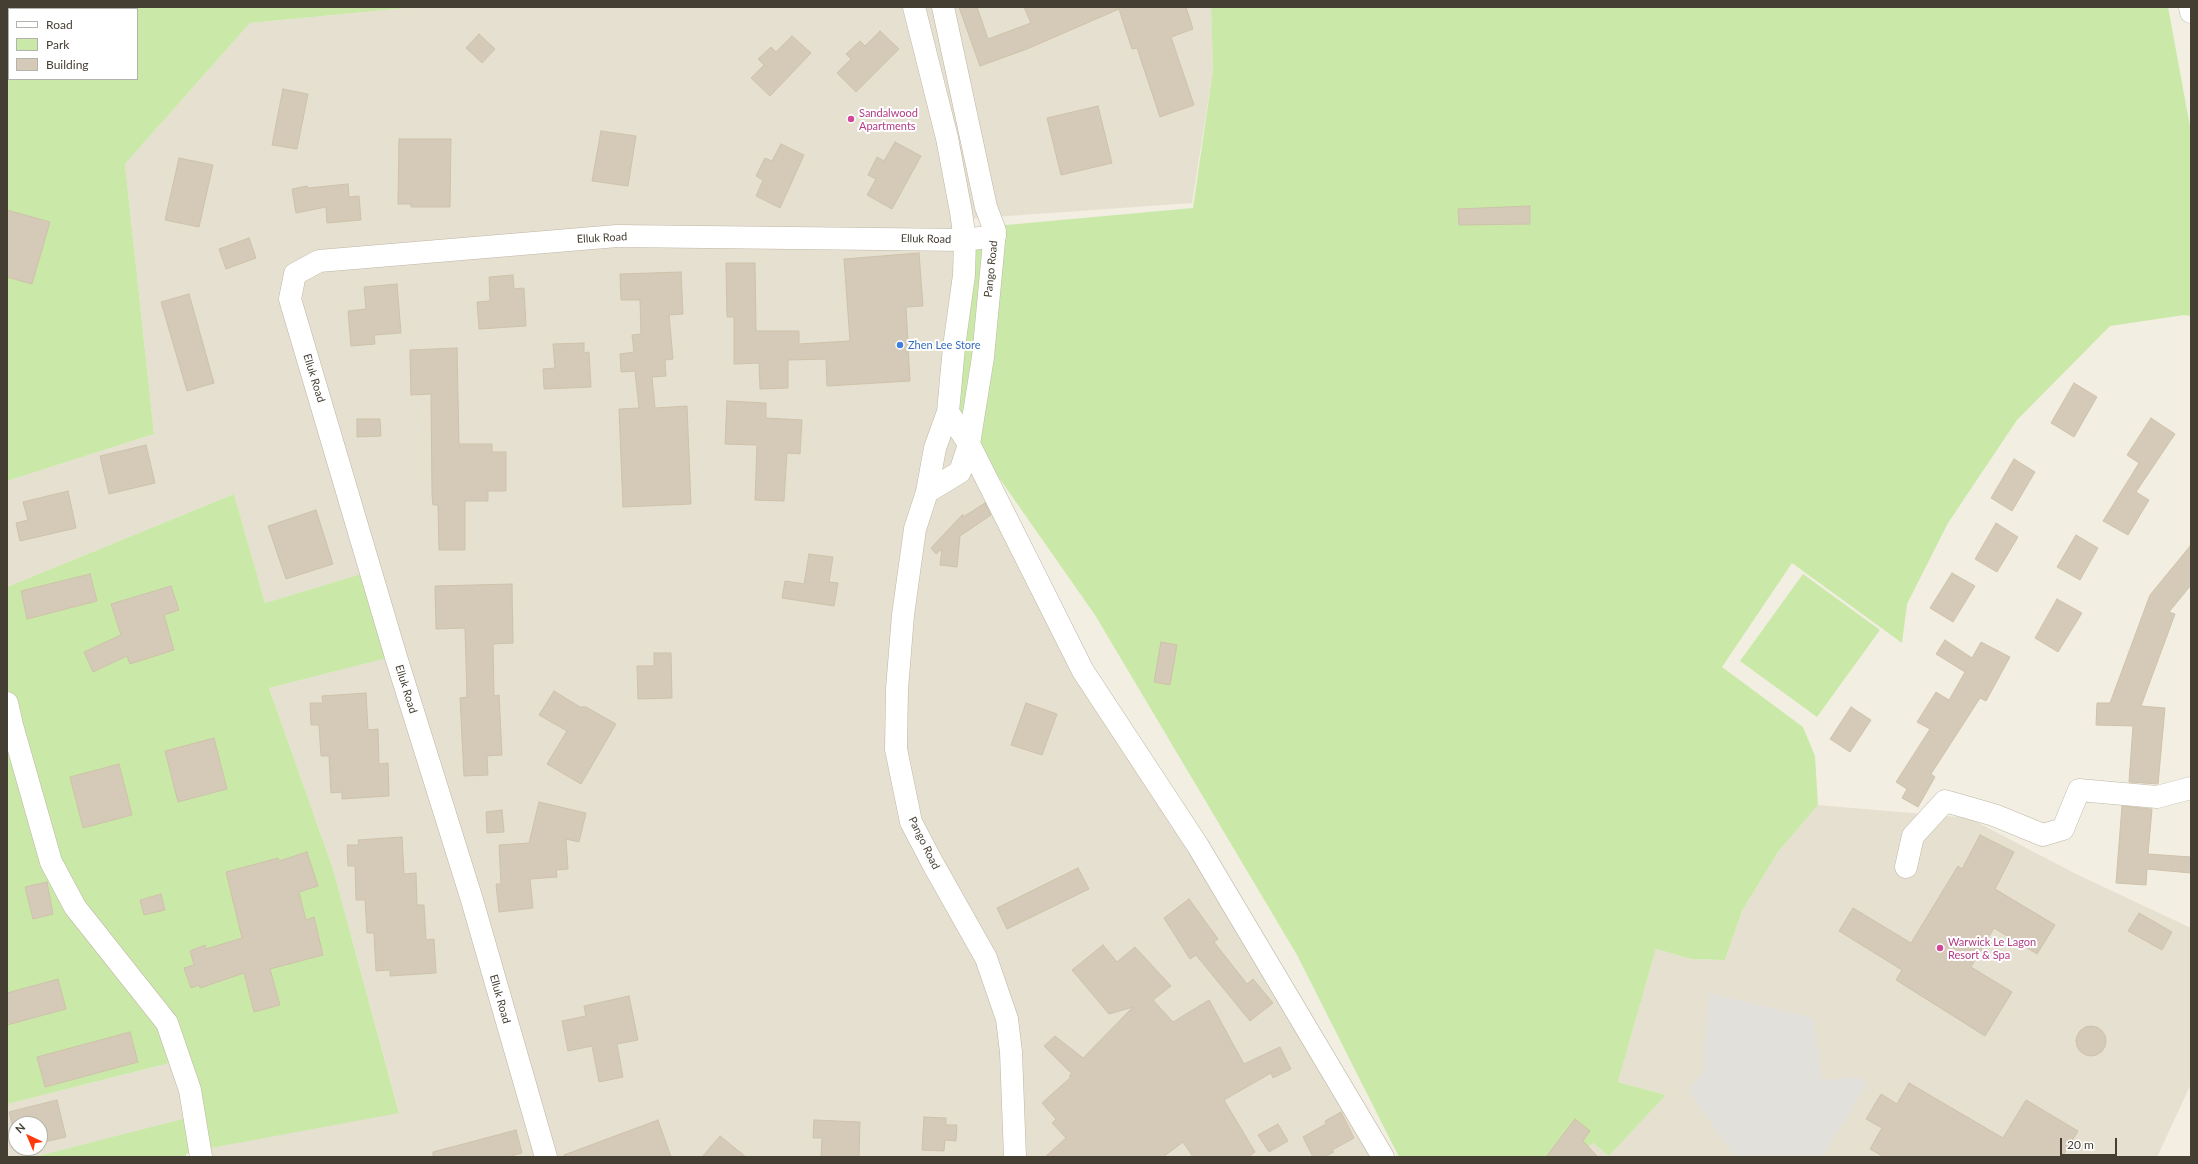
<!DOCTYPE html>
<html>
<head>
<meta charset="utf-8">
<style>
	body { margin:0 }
	#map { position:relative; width:2198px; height:1164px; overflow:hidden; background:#f2eee2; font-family:Lato,sans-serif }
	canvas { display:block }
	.frame { position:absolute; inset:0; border:8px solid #443e33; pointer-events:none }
	.legend { position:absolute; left:8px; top:8px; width:130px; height:72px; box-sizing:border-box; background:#fff; border:1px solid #b4b2ad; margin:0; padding:5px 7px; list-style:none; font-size:12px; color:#443e33 }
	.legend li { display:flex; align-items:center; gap:8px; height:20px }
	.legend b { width:20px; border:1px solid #b4b2ad }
	.north { position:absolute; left:8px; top:1116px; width:40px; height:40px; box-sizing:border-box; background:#fff; border:1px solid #b4b2ad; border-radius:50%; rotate:316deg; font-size:11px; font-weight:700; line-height:16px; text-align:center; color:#443e33 }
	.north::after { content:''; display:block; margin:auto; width:14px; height:18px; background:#ff390c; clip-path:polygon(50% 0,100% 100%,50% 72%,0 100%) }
	.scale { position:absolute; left:2060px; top:1138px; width:57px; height:18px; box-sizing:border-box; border:2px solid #443e33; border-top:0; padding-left:5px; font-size:12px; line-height:14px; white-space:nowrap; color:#443e33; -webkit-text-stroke:3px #fff; paint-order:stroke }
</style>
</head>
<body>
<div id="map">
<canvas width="2198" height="1164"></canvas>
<div class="frame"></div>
<ul class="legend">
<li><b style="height:5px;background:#fff"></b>Road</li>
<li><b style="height:11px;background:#cae9a8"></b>Park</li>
<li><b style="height:11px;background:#d4cab7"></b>Building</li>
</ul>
<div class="north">N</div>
<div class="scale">20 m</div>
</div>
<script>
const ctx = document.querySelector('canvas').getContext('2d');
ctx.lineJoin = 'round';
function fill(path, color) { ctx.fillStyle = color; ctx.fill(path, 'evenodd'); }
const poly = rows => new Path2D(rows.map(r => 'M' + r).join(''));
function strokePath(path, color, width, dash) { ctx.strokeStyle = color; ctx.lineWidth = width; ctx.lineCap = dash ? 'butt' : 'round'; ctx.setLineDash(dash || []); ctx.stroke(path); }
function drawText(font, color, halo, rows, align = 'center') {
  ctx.font = font + ' Lato,sans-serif'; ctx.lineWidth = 4; ctx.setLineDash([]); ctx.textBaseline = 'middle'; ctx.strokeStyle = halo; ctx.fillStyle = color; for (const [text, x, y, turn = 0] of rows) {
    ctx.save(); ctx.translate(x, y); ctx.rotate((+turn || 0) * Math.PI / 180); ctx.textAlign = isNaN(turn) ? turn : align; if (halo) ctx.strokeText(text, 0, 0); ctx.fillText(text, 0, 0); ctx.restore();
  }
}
fill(poly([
	[417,7,1211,7,1213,70,1192,203,965,219,940,413,1383,1157,206,1157,206,1149,399,1112,333,869,269,688,405,653,361,574,265,603,234,494,7,587,7,481,154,434,125,164,250,23],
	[1818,805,1969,818,2076,874,2191,928,2191,1084,2157,1157,1576,1157,1593,1143,1609,1156,1666,1095,1618,1082,1656,949,1691,959,1725,960,1742,911,1778,852],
	[170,1063,187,1119,34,1157,7,1157,7,1104],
	[16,1124,40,1124,40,1148,16,1148]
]), '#e6e0d0');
fill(poly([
	[7,7,417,7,250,23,125,164,154,434,7,481],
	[9,9,137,9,137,79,9,79],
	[1211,7,2168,7,2191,132,2191,316,2184,315,2110,326,2017,420,1948,523,1907,604,1902,643,1792,563,1722,667,1803,727,1815,756,1818,805,1778,852,1742,911,1725,960,1691,959,1656,949,1618,1082,1666,1095,1609,1156,1593,1143,1576,1157,1399,1157,1297,955,1095,615,951,409,973,228,1193,208,1213,70],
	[234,494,265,603,361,574,387,658,269,688,333,869,399,1113,206,1149,186,1154,186,1157,34,1157,187,1118,170,1063,7,1104,7,587],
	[1803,574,1880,630,1817,717,1740,661]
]), '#cae9a8');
fill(poly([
	[1709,993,1813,1018,1822,1080,1857,1077,1867,1084,1822,1157,1735,1157,1688,1090,1703,1072]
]), '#e2e0db');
const building = poly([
	[959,7,977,7,988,39,1031,23,1024,7,1186,7,1193,29,1171,37,1194,105,1160,117,1137,48,1132,49,1119,9,1027,49,980,66,959,7],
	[880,31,899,49,856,92,837,73,851,59,846,54,860,41,865,46,880,31],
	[479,34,495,49,482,63,466,48,479,34],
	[792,36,811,53,770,96,751,78,764,65,758,59,771,47,776,52,792,36],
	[283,89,308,94,297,149,272,145,283,89],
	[1098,106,1112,163,1061,175,1047,118,1098,106],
	[601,131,636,136,628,186,592,181,601,131],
	[399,139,451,139,450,207,411,207,411,204,398,204,399,139],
	[895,142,921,156,892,209,867,195,876,179,868,175,877,157,884,161,895,142],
	[781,144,804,155,780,208,756,196,763,180,756,176,765,158,772,161,781,144],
	[179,158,213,165,199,227,165,220,179,158],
	[348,184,349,197,359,196,361,220,327,223,326,207,296,213,292,189,307,186,308,188,348,184],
	[1530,206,1530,224,1459,225,1458,209,1530,206],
	[7,210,50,222,32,284,7,277,7,210],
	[249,238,256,258,226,269,219,249,249,238],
	[919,253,923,306,906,307,910,381,827,386,826,359,788,360,788,388,760,389,759,363,734,364,734,317,727,317,726,263,755,263,756,331,799,331,799,344,850,341,844,259,919,253],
	[681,272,683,314,669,315,673,359,665,360,666,376,652,377,655,408,687,406,691,504,623,507,619,409,639,408,635,371,621,372,620,354,634,352,632,335,641,334,640,300,621,300,620,274,681,272],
	[513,275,514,289,524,288,526,326,479,329,477,302,490,301,489,277,513,275],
	[397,284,401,333,374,335,375,344,351,346,348,311,366,309,364,287,397,284],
	[189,294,214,383,187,391,161,302,189,294],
	[584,343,584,353,589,352,591,387,544,389,543,369,555,368,553,344,584,343],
	[457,348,459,444,492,444,492,452,506,452,506,491,488,491,488,501,465,501,465,550,439,550,438,505,433,505,432,494,431,394,411,395,410,350,457,348],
	[2074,383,2097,397,2074,437,2051,423,2074,383],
	[727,401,766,403,766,418,802,420,800,454,787,453,784,501,755,500,757,445,725,444,727,401],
	[2151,418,2175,434,2136,492,2149,500,2128,535,2103,521,2139,463,2127,455,2151,418],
	[357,419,380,419,381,436,357,437,357,419],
	[146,445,155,483,109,494,100,456,146,445],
	[2014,459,2035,472,2012,511,1991,498,2014,459],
	[68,491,76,528,20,541,16,523,28,520,23,502,68,491],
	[985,503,991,515,960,536,957,567,940,565,942,549,936,554,931,548,963,514,963,517,985,503],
	[316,510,333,564,286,579,268,526,316,510],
	[1996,523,2018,537,1997,572,1975,559,1996,523],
	[2076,535,2098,548,2080,580,2057,567,2076,535],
	[2191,545,2191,585,2169,612,2175,614,2141,706,2165,708,2158,784,2129,782,2133,726,2096,725,2097,703,2110,703,2150,595,2191,545],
	[809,554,833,557,829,582,838,583,834,606,782,598,785,581,804,584,809,554],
	[1952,573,1975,586,1953,622,1930,608,1952,573],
	[90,574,97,601,27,619,21,591,90,574],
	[512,584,513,643,493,644,494,696,499,695,502,755,487,756,488,775,464,776,460,698,467,697,465,628,436,629,435,586,512,584],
	[171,586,179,610,164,615,174,650,130,664,127,656,93,672,84,652,121,635,111,604,171,586],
	[2057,599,2082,613,2058,652,2035,638,2057,599],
	[1945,640,1972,658,1981,642,2010,657,1986,701,1980,698,1931,774,1935,777,1918,807,1902,798,1907,789,1896,782,1930,729,1917,722,1936,692,1949,700,1965,672,1936,654,1945,640],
	[1161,642,1177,645,1170,685,1154,682,1161,642],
	[654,653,671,653,672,698,638,699,637,666,654,666,654,653],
	[554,691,580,707,586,707,616,724,581,784,547,764,567,731,539,715,554,691],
	[366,693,368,730,378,729,379,764,388,763,389,796,342,799,342,792,331,793,329,756,321,756,319,725,311,725,310,703,323,703,322,696,366,693],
	[1026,703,1057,714,1042,755,1011,745,1026,703],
	[1851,707,1871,720,1850,752,1830,739,1851,707],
	[214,738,227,789,178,802,165,751,214,738],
	[119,764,132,815,83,828,70,777,119,764],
	[539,802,586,813,579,842,566,839,568,869,556,870,557,877,530,879,533,908,499,912,496,884,501,884,499,845,529,843,539,802],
	[2122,806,2152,809,2148,854,2191,857,2191,873,2147,869,2146,885,2116,883,2122,806],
	[502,810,504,832,487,833,486,812,502,810],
	[1980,835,2014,852,1995,889,2055,925,2037,954,1994,928,1971,967,2012,992,1985,1036,1896,980,1902,970,1839,931,1853,908,1911,943,1958,866,1962,869,1980,835],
	[402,837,404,874,416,873,417,905,424,905,426,940,434,939,436,973,390,976,390,970,376,971,374,933,367,933,365,900,356,900,355,866,348,866,347,845,359,845,358,840,402,837],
	[307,852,318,886,299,892,306,920,314,917,323,955,270,969,280,1005,254,1012,244,973,200,988,199,985,191,988,184,968,194,965,190,951,205,945,206,949,242,938,226,872,278,858,279,861,307,852],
	[1078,868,1089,889,1007,929,997,908,1078,868],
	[47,882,53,914,33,919,25,887,47,882],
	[161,894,165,910,144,915,140,900,161,894],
	[1189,899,1218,939,1214,942,1247,984,1253,979,1273,1003,1250,1021,1196,955,1190,959,1164,918,1189,899],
	[2139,913,2172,932,2162,950,2128,931,2139,913],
	[1103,945,1117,962,1135,947,1171,986,1153,1000,1173,1022,1209,1000,1244,1064,1280,1047,1291,1069,1273,1078,1271,1073,1224,1100,1255,1152,1248,1157,1193,1157,1183,1142,1163,1157,1045,1157,1066,1138,1052,1123,1056,1119,1042,1103,1071,1077,1069,1076,1072,1074,1044,1046,1055,1036,1083,1058,1133,1007,1109,1014,1072,970,1103,945],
	[58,979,66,1009,7,1025,7,993,58,979],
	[629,996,638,1040,617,1044,623,1077,599,1082,592,1046,568,1051,562,1021,586,1016,584,1006,629,996],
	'2076 1041a15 15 0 1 1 30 0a15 15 0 1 1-30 0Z',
	[130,1032,138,1062,45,1087,37,1057,130,1032],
	[1909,1083,2003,1138,2026,1100,2078,1131,2062,1157,1884,1157,1870,1149,1882,1128,1866,1119,1881,1094,1897,1104,1909,1083],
	[57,1100,66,1137,40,1143,40,1124,16,1124,16,1140,9,1112,57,1100],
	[1341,1112,1354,1138,1332,1150,1334,1152,1324,1157,1313,1157,1303,1137,1326,1124,1325,1121,1341,1112],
	[924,1117,946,1118,946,1125,957,1125,956,1141,945,1140,944,1151,922,1150,924,1117],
	[1575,1119,1590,1131,1583,1141,1598,1157,1546,1157,1575,1119],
	[658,1120,671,1157,564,1157,564,1155,658,1120],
	[814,1120,860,1122,859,1157,821,1157,822,1138,813,1138,814,1120],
	[1278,1124,1288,1141,1269,1152,1258,1135,1278,1124],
	[516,1130,522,1153,507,1157,433,1157,433,1152,516,1130],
	[720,1136,746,1157,702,1157,720,1136]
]);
fill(building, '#d4cab7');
strokePath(building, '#cfc2aa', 1);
const minor = poly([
	[914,7,947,138,961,212,965,240,964,275,954,347,948,412,935,448,927,492,915,529,903,615,897,689,896,749,911,822,933,864,986,958,1007,1019,1011,1052,1015,1157],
	[2190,7,2191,12],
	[948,412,969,444,1083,671,1198,846,1383,1157],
	[927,492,960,472,969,444,983,357,995,231,986,207,943,7],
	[7,703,12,725,51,862,75,907,167,1023,190,1090,201,1157],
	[1906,867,1913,836,1945,801,1994,815,2043,835,2063,829,2079,790,2157,797,2191,788],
	[546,1157,472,900,396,657,290,299,295,274,319,261,617,236,965,240,995,236]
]);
strokePath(minor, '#beb6a5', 23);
strokePath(minor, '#fff', 22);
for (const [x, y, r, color] of [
	[851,119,4,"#d1479c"],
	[900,345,4,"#3f7fe0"],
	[1940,948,4,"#d1479c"]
]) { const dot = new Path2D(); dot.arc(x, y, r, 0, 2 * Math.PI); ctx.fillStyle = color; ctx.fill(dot); strokePath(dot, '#fff', 1.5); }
drawText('11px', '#b23c85', '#fff', [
	["Sandalwood",859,113],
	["Apartments",859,126],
	["Warwick Le Lagon",1948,942],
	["Resort & Spa",1948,955]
], 'left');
drawText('11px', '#443e33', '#fff', [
	["Elluk Road",602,238,-3],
	["Elluk Road",926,239,1],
	["Pango Road",991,269,-84],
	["Elluk Road",314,378,73],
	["Elluk Road",406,689,73],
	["Pango Road",924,843,64],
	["Elluk Road",500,999,74]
]);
drawText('11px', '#366cbe', '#fff', [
	["Zhen Lee Store",908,345]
], 'left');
</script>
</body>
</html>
